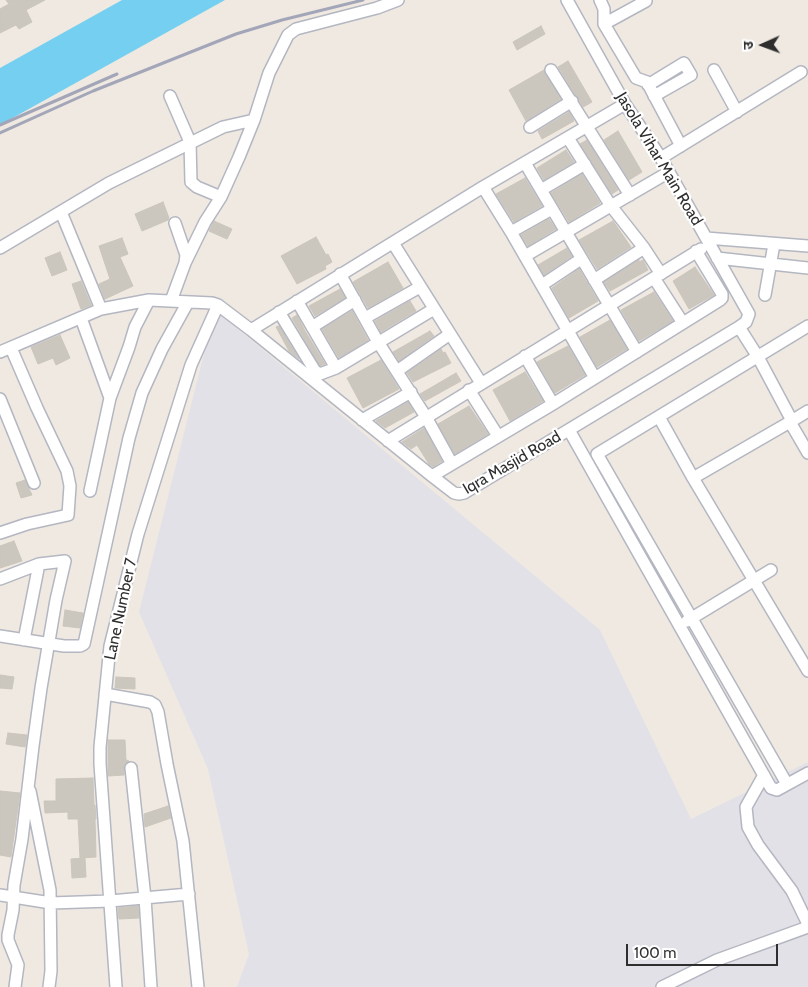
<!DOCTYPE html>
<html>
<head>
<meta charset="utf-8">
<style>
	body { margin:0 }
	#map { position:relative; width:808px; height:987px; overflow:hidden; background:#efe9e1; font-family:Cabin,"Noto Sans Devanagari",sans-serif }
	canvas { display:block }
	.north { position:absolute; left:738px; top:20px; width:50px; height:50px; -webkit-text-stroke:4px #fff; paint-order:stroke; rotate:268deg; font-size:14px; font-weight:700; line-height:20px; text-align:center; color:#2e2e2e }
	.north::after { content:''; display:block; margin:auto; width:18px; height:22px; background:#2e2e2e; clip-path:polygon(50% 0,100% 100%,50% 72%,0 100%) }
	.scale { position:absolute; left:626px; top:944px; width:152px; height:22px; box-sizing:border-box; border:2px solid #2e2e2e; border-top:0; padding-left:6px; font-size:15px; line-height:18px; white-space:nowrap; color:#2e2e2e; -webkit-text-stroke:4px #fff; paint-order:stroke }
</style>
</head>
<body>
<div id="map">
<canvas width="808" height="987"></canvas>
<div class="north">उ</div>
<div class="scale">100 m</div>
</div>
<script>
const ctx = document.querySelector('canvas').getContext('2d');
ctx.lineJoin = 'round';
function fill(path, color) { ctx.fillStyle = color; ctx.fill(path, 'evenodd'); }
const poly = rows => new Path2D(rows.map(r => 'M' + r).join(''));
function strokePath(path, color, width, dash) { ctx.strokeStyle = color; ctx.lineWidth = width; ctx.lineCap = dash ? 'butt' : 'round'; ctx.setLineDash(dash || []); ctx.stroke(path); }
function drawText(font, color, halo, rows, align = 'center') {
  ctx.font = font + ' Cabin,sans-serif'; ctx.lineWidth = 4.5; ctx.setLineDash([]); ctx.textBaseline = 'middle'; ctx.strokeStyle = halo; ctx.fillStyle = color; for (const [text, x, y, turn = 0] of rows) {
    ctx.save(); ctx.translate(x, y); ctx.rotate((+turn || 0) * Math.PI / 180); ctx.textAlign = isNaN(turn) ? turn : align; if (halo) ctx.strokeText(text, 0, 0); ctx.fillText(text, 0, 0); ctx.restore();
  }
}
fill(poly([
	[215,310,600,630,691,819,808,762,808,987,237,987,249,954,208,769,139,612]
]), '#e3e1e8');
fill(poly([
	[122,0,225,0,0,125,0,68]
]), '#75cff0');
const building = poly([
	[6,0,45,0,26,10,32,22,19,29,16,25,0,33,0,9,9,4,6,0],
	[541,26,545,34,517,50,513,42,541,26],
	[568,61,592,102,583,107,558,67,568,61],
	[544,70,561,99,526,121,509,90,544,70],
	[569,112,574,121,542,139,538,131,569,112],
	[618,131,642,172,629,180,604,140,618,131],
	[587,140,618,190,612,194,580,144,587,140],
	[566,150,574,162,544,180,537,168,566,150],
	[582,174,600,203,569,222,551,193,582,174],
	[525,178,542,206,514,222,496,194,525,178],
	[163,202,169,218,168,220,142,231,135,214,163,202],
	[549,219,556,229,528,246,521,235,549,219],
	[214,221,232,229,227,239,209,231,214,221],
	[613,221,631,247,597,269,579,240,613,221],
	[316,237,326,255,328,254,332,262,325,266,326,269,297,284,281,256,316,237],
	[122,238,128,254,120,257,133,286,105,299,99,284,110,279,99,246,122,238],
	[567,248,572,256,544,275,538,265,567,248],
	[60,252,67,270,52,276,45,258,60,252],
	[639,260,639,262,643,260,648,270,610,291,604,282,639,260],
	[388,262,403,288,368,308,353,282,388,262],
	[695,267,714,295,689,309,673,281,695,267],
	[579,269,598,301,569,318,552,288,579,269],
	[81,281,91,305,81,309,72,284,81,281],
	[340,289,345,298,315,316,309,306,340,289],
	[654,292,673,321,639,341,621,310,654,292],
	[410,301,416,311,381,332,375,321,410,301],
	[352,311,368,340,339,358,322,329,352,311],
	[297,315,305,331,325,364,320,366,292,318,297,315],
	[610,320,627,349,597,367,580,337,610,320],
	[279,326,299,359,289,351,276,327,279,326],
	[430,331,434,336,399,361,393,352,430,331],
	[60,335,70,358,56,365,53,358,38,364,31,347,60,335],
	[568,346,585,375,555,393,537,362,568,346],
	[441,349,443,353,445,352,451,363,413,382,407,373,441,349],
	[381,360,399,389,363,408,347,378,381,360],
	[525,372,543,401,510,421,493,390,525,372],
	[456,373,461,381,425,401,420,394,456,373],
	[408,402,414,412,385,428,376,421,408,402],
	[469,406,488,434,455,454,438,424,469,406],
	[424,428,442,461,433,467,429,464,417,445,411,449,402,442,424,428],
	[25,480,32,495,21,498,16,483,25,480],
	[14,541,22,561,0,568,0,546,14,541],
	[65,610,83,613,80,628,63,626,65,610],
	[0,675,14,677,12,689,0,688,0,675],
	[116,677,135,678,135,689,115,688,116,677],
	[8,733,27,735,25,747,6,744,8,733],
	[108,740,125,740,126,760,129,761,124,765,124,775,108,776,108,740],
	[93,778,94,805,95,805,96,819,95,819,96,857,80,858,78,819,68,819,68,812,45,813,44,801,56,801,56,779,93,778],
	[0,791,20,793,11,857,0,855,0,791],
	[168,806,171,818,145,827,144,814,168,806],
	[85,858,86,877,72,878,71,859,85,858],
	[138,906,139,918,119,919,118,908,138,906]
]);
fill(building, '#cbc7bf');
strokePath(building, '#cbc5ba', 1);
const minor = poly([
	[600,0,604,9,604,24,636,78,647,82,681,146],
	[604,24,646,1],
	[551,70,630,195],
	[714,70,737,112],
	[648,85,684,63,691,75,654,96],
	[170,96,190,142,191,182,197,187,221,197],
	[530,127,572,101],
	[568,138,611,206,644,248,661,274],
	[661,158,801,72],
	[525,163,637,352],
	[483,187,511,232,595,378],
	[541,190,585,164],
	[61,212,101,309],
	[175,223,186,255,185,263],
	[511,232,552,209],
	[706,238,808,246],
	[393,243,481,383],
	[0,248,109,183,223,127,254,120],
	[525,256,669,172],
	[717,258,808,268],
	[340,274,378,342,426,417,452,464],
	[654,278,683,323],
	[594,280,644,248],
	[542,285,581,259],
	[765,295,774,244],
	[171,301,185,263,205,222,221,197,239,157,254,120,269,73,288,35,296,29,377,8,398,0],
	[297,301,336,368],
	[279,312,315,371,320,374,336,368,434,309],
	[81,318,110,398],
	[365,318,420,287],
	[312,327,355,300],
	[251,330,483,187,625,104],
	[0,352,101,309,149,300,212,303,218,305,251,330,432,476,454,493,459,494,464,493,739,327,746,322,749,314,661,158,625,104,567,0],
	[525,356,553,404],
	[397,371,450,334],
	[469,390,498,436],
	[0,399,34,483],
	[808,411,790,422,808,453],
	[659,417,693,478,808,671],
	[362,420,411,392],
	[569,430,771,788,777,790,808,773],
	[388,441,701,249],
	[432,476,553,404,720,300,722,298,722,294,696,251],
	[693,478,790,422,790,417,758,357,739,327],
	[90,491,110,398,129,347,135,327,149,300],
	[0,533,27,524,68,515,70,486,67,471,37,408,11,348],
	[0,579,39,564,65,561,56,600,41,688,33,746,22,839,14,885,13,910,8,935,8,940,18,965,15,987],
	[687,621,771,570],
	[0,636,64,646,80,646,84,644,129,438,142,393,162,349,188,302],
	[24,640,39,564],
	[105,694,150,702,155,705,158,712,167,764,183,841,198,987],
	[131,768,145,898,151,987],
	[764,775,746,807,748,827,758,845,792,891,808,924],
	[787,784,597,454,808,326],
	[30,791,50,890,51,971,49,987],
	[0,895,51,903,110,901,189,894],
	[116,987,100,764,100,747,110,646,138,534,191,365,218,305],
	[662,987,717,960,808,927]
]);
strokePath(minor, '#b4b7c1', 14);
strokePath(minor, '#fff', 11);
strokePath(poly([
	[0,125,117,74],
	[0,133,93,91,236,34,282,20,363,0]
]), '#a3a6b8', 3);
drawText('16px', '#2e2e2e', '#fff', [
	["Jasola Vihar Main Road",659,159,59],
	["Iqra Masjid Road",512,463,-30],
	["Lane Number 7",121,609,-78]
]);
</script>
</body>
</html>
